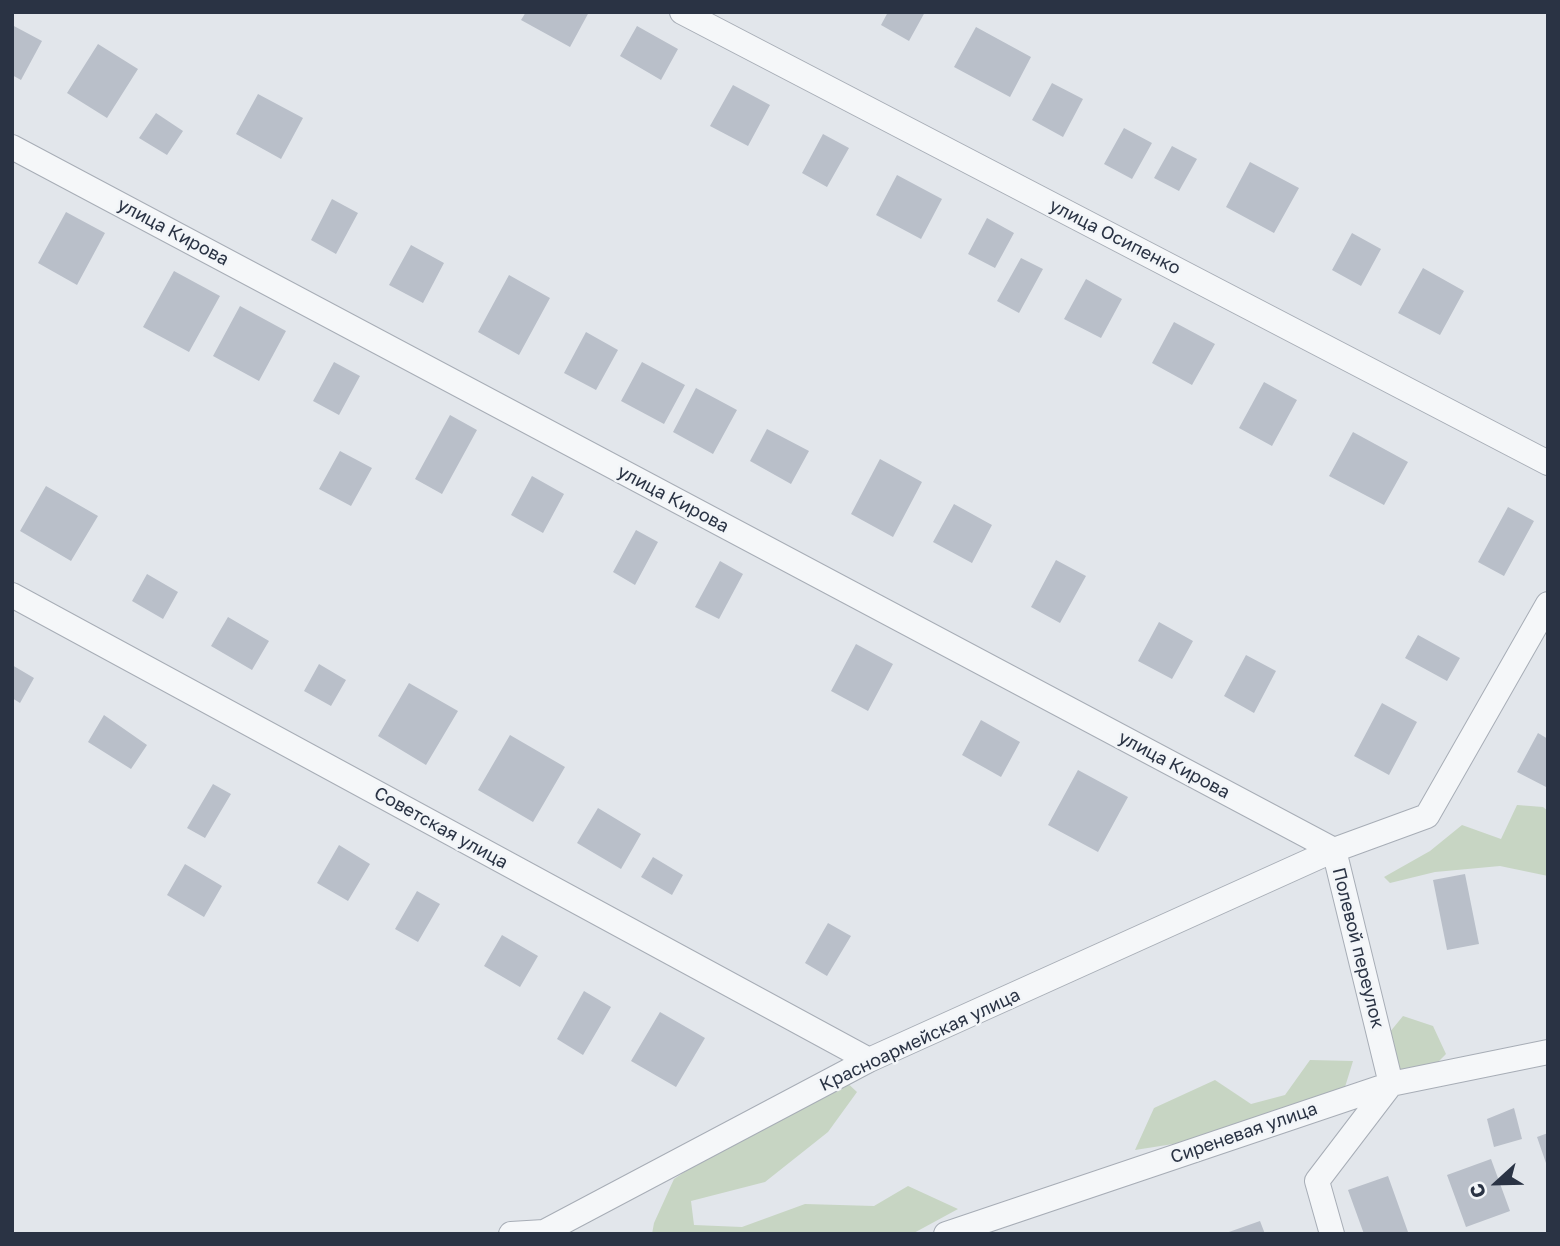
<!DOCTYPE html>
<html>
<head>
<meta charset="utf-8">
<style>
	body { margin:0 }
	#map { position:relative; width:1560px; height:1246px; overflow:hidden; background:#e2e6eb; font-family:"Golos Text",sans-serif }
	canvas { display:block }
	.frame { position:absolute; inset:0; border:14px solid #2a3344; pointer-events:none }
	.north { position:absolute; left:1462px; top:1148px; width:70px; height:70px; -webkit-text-stroke:5px #f2f5f8; paint-order:stroke; rotate:248deg; font-size:19px; font-weight:700; line-height:28px; text-align:center; color:#2a3344 }
	.north::after { content:''; display:block; margin:auto; width:24px; height:32px; background:#2a3344; clip-path:polygon(50% 0,100% 100%,50% 72%,0 100%) }
</style>
</head>
<body>
<div id="map">
<canvas width="1560" height="1246"></canvas>
<div class="frame"></div>
<div class="north">С</div>
</div>
<script>
const ctx = document.querySelector('canvas').getContext('2d');
ctx.lineJoin = 'round';
function fill(path, color) { ctx.fillStyle = color; ctx.fill(path, 'evenodd'); }
const poly = rows => new Path2D(rows.map(r => 'M' + r).join(''));
function strokePath(path, color, width, dash) { ctx.strokeStyle = color; ctx.lineWidth = width; ctx.lineCap = dash ? 'butt' : 'round'; ctx.setLineDash(dash || []); ctx.stroke(path); }
function drawText(font, color, halo, rows, align = 'center') {
  ctx.font = font + ' "Golos Text",sans-serif'; ctx.lineWidth = 5; ctx.setLineDash([]); ctx.textBaseline = 'middle'; ctx.strokeStyle = halo; ctx.fillStyle = color; for (const [text, x, y, turn = 0] of rows) {
    ctx.save(); ctx.translate(x, y); ctx.rotate((+turn || 0) * Math.PI / 180); ctx.textAlign = isNaN(turn) ? turn : align; if (halo) ctx.strokeText(text, 0, 0); ctx.fillText(text, 0, 0); ctx.restore();
  }
}
fill(poly([
	[1517,805,1543,807,1548,811,1548,876,1500,866,1435,872,1390,883,1384,877,1430,851,1462,825,1501,839],
	[1403,1016,1433,1026,1446,1054,1433,1067,1400,1071,1385,1038],
	[1310,1060,1353,1061,1345,1087,1205,1139,1135,1150,1154,1108,1215,1080,1251,1104,1285,1095],
	[842,1078,857,1092,828,1132,765,1182,691,1201,694,1225,742,1227,805,1204,874,1206,908,1186,958,1209,912,1234,652,1234,654,1223,674,1179,769,1115]
]), '#c7d5c3');
fill(poly([
	[526,12,589,12,570,47,521,20],
	[888,12,925,12,909,41,881,25],
	[12,25,42,41,21,80,12,75],
	[637,26,678,49,661,80,620,56],
	[976,27,1031,57,1010,97,954,67],
	[98,44,138,69,107,118,67,93],
	[1052,83,1083,99,1063,137,1032,120],
	[733,85,770,105,748,146,710,126],
	[258,94,303,118,281,159,236,134],
	[156,113,183,131,167,155,139,138],
	[1124,128,1152,143,1132,179,1104,164],
	[823,134,849,148,827,187,802,173],
	[1172,146,1197,159,1179,191,1154,178],
	[1250,162,1299,188,1274,233,1226,207],
	[897,175,942,199,921,239,876,215],
	[332,199,358,213,336,254,311,240],
	[66,212,105,233,77,285,38,263],
	[987,218,1014,233,995,268,968,254],
	[1352,233,1381,249,1361,286,1332,270],
	[411,245,444,263,423,303,389,285],
	[1021,258,1043,269,1019,313,997,301],
	[1423,268,1464,291,1440,335,1398,313],
	[174,271,220,296,189,352,143,327],
	[509,275,550,298,519,355,478,332],
	[1086,279,1122,299,1101,338,1064,319],
	[240,306,286,331,259,381,213,356],
	[1174,322,1215,344,1192,385,1152,363],
	[586,332,618,350,596,390,564,373],
	[334,362,360,376,339,415,313,401],
	[642,362,685,385,664,424,621,401],
	[1264,382,1297,400,1272,446,1239,428],
	[696,388,737,410,713,454,673,432],
	[450,415,477,430,442,494,415,479],
	[767,429,809,451,791,484,750,461],
	[1353,432,1408,462,1384,505,1329,476],
	[340,451,372,468,351,506,319,489],
	[880,459,922,482,893,537,851,514],
	[532,476,564,494,543,533,511,515],
	[46,486,98,516,71,561,20,531],
	[954,504,992,525,972,563,933,542],
	[1508,507,1534,521,1504,576,1478,562],
	[636,530,658,542,635,585,613,572],
	[1056,560,1086,576,1060,623,1031,607],
	[720,561,743,574,719,619,695,607],
	[147,574,178,592,163,619,132,601],
	[228,617,269,641,252,670,211,646],
	[1159,622,1193,641,1172,679,1138,661],
	[1418,635,1460,658,1447,681,1405,658],
	[856,644,893,664,868,711,831,691],
	[1246,655,1276,671,1254,713,1224,696],
	[319,664,346,680,331,706,304,691],
	[12,665,34,678,20,703,12,698],
	[409,683,458,711,426,765,378,736],
	[1382,703,1417,722,1389,775,1354,756],
	[104,715,147,745,131,769,88,742],
	[981,720,1020,742,1001,777,962,755],
	[1538,733,1548,739,1548,788,1517,772],
	[510,735,565,767,533,822,478,790],
	[1078,770,1128,797,1098,852,1048,825],
	[213,784,231,794,205,838,187,828],
	[598,808,641,834,621,869,577,843],
	[339,845,370,864,348,901,317,883],
	[653,857,683,875,672,895,641,877],
	[185,864,222,886,204,917,167,895],
	[1465,874,1479,944,1447,950,1433,880],
	[417,891,440,904,418,942,395,929],
	[828,923,851,936,827,976,805,963],
	[502,935,538,956,520,987,484,966],
	[584,991,611,1007,583,1055,557,1039],
	[660,1012,705,1038,676,1087,631,1061],
	[1514,1108,1522,1139,1494,1147,1487,1119],
	[1548,1133,1548,1166,1547,1166,1537,1137],
	[1491,1159,1510,1211,1466,1227,1447,1175],
	[1388,1176,1408,1232,1364,1234,1348,1190],
	[1260,1221,1265,1234,1226,1234,1226,1233]
]), '#b9bfc9');
const minor = poly([
	[682,12,1548,463],
	[12,147,1334,850],
	[12,595,869,1060],
	[511,1234,544,1232,869,1060,1334,850],
	[946,1234,1391,1084,1548,1052],
	[1332,1234,1317,1181,1391,1084,1334,850,1427,816,1548,604]
]);
strokePath(minor, '#a7adb6', 26);
strokePath(minor, '#f5f7f9', 24);
drawText('18px', '#2a3344', '#f2f5f8', [
	["улица Кирова",173,232,28],
	["улица Осипенко",1115,237,27],
	["улица Кирова",673,499,28],
	["улица Кирова",1174,765,28],
	["Советская улица",441,828,29],
	["Полевой переулок",1358,948,76],
	["Красноармейская улица",920,1040,-25],
	["Сиреневая улица",1244,1133,-19]
]);
</script>
</body>
</html>
